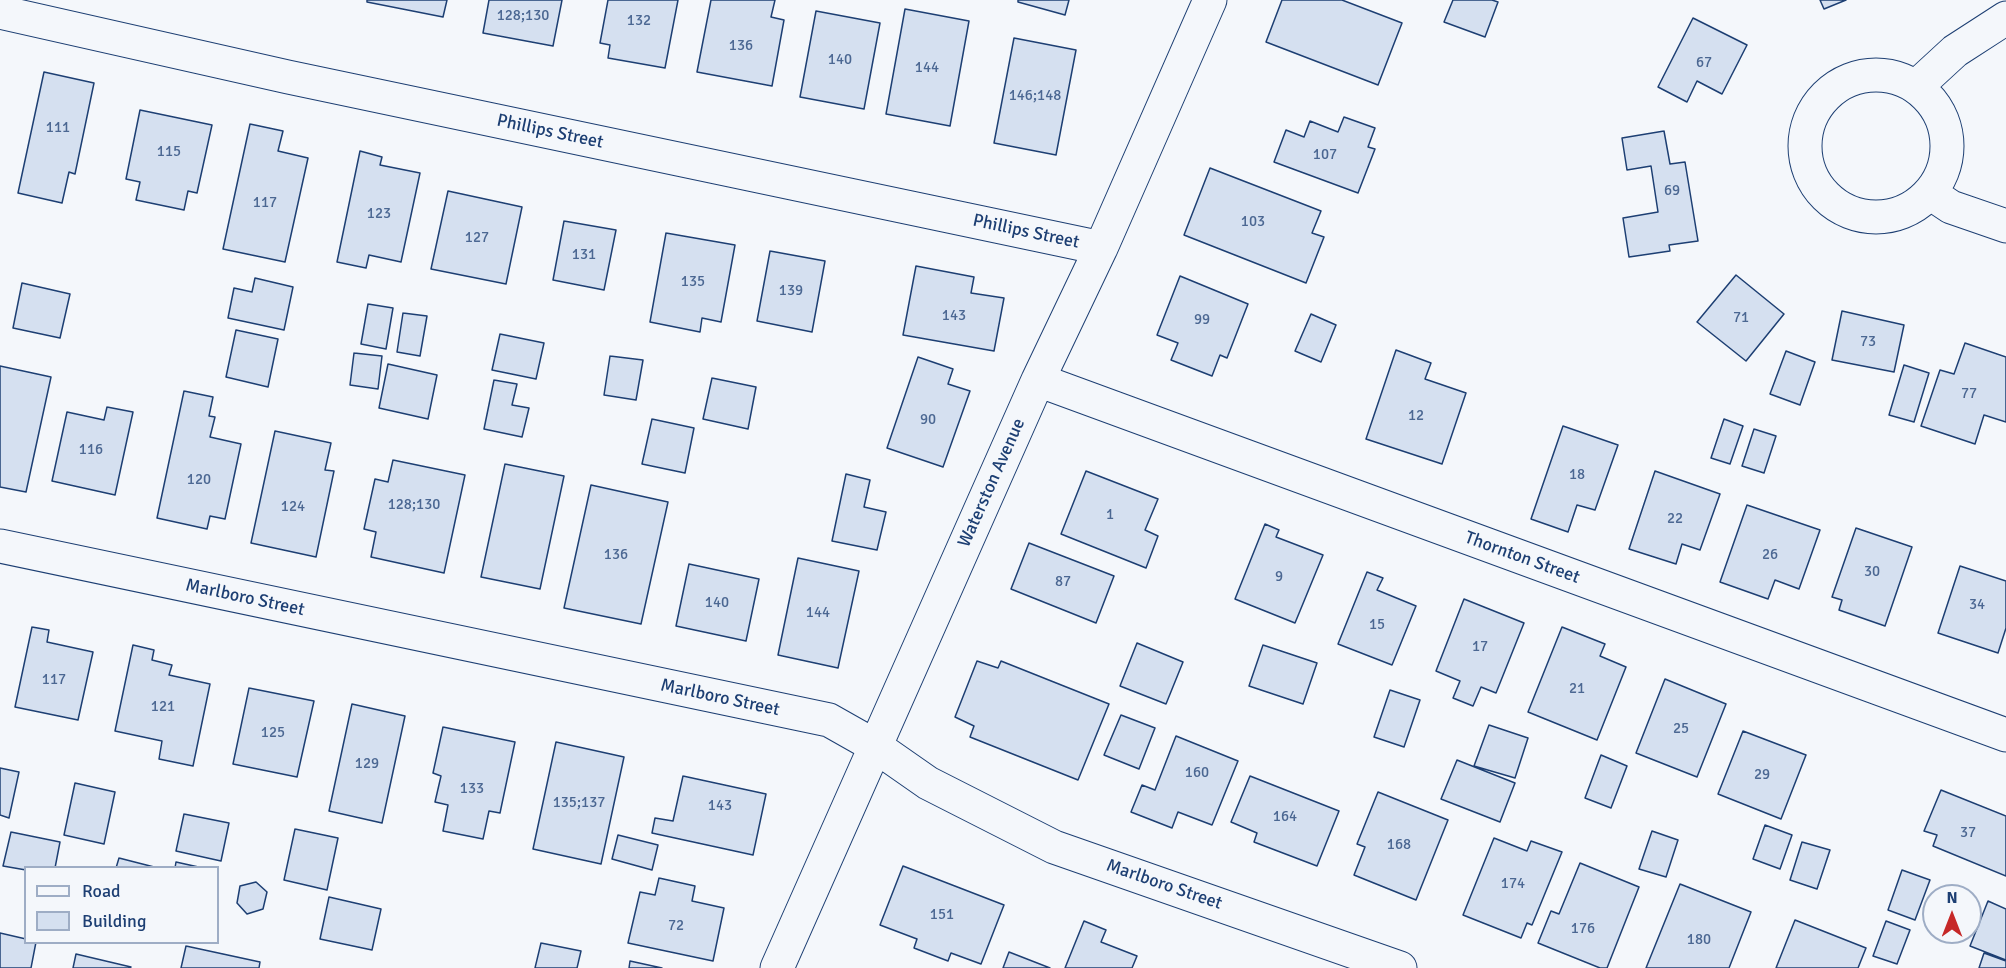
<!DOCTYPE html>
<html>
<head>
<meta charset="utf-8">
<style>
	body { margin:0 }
	#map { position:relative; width:2006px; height:968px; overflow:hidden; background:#f4f7fb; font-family:Signika,sans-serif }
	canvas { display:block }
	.legend { position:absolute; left:24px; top:866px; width:195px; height:78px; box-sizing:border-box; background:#f4f7fb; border:2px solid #9eadc5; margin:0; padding:8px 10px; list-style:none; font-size:18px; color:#1d3f73 }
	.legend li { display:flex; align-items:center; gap:12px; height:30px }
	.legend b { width:30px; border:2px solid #9eadc5 }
	.north { position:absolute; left:1922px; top:884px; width:60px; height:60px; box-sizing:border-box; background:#f4f7fb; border:2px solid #9eadc5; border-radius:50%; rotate:0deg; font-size:16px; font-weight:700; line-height:24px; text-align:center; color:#1d3f73 }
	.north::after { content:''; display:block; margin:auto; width:21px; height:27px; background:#c62828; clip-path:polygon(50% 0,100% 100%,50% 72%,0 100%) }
</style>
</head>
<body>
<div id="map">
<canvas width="2006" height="968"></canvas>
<ul class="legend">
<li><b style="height:8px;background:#f4f7fb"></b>Road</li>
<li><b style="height:16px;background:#d5e0f0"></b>Building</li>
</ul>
<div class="north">N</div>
</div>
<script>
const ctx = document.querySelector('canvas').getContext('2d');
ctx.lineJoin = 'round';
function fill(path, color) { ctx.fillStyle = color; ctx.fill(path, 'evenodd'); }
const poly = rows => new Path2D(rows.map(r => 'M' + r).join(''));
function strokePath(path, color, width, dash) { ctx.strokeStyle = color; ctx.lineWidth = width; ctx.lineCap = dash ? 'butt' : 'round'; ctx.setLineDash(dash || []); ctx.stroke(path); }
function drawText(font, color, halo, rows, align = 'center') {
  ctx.font = font + ' Signika,sans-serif'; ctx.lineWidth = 4.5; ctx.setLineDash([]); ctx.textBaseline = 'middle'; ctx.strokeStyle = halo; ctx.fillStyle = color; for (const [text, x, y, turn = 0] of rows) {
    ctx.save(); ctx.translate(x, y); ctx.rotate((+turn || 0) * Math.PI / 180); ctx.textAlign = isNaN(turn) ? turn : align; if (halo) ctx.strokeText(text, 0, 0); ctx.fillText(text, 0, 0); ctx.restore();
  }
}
const building = poly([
	[367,0,447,0,443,17,367,2,367,0],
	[489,0,562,0,553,46,483,33,489,0],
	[608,0,678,0,665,68,608,58,610,45,600,43,608,0],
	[711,0,775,0,771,17,784,20,772,86,697,72,711,0],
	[1018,0,1069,0,1065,15,1018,2,1018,0],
	[1282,0,1342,0,1402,23,1378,85,1266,42,1282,0],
	[1453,0,1492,0,1498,2,1485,37,1444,22,1453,0],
	[1820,0,1846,0,1824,9,1820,0],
	[905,9,969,21,950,126,886,114,905,9],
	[816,11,880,23,864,109,800,97,816,11],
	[1693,18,1747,45,1722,94,1697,81,1687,102,1658,87,1693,18],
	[1014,38,1076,50,1056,155,994,143,1014,38],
	[44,72,94,83,75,174,69,172,62,203,18,193,44,72],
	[140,110,212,125,197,193,188,191,184,210,136,200,140,182,126,179,140,110],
	[1344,117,1375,128,1368,147,1375,149,1358,193,1274,162,1286,130,1304,137,1310,121,1338,132,1344,117],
	[250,124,283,131,278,151,308,158,285,262,223,249,250,124],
	[1664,131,1670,164,1685,162,1698,241,1669,245,1670,251,1629,257,1623,218,1658,212,1651,166,1627,170,1622,138,1664,131],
	[360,151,382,157,380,165,420,173,401,262,369,255,366,268,337,262,360,151],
	[1210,168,1321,211,1312,233,1324,237,1306,283,1184,235,1210,168],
	[448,191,522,207,506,284,431,269,448,191],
	[564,221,616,230,604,290,553,280,564,221],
	[666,233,735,245,721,322,702,318,700,332,650,322,666,233],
	[770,251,825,261,812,332,757,321,770,251],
	[916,266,974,277,971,293,1004,298,994,351,903,335,916,266],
	[1736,275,1784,314,1746,361,1697,322,1736,275],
	[1180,276,1248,304,1227,358,1220,355,1212,376,1171,360,1178,343,1157,335,1180,276],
	[255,278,293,287,284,330,228,318,234,288,252,292,255,278],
	[22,283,70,294,60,338,13,328,22,283],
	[368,304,393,308,386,349,361,344,368,304],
	[1842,311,1904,325,1894,372,1832,360,1842,311],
	[403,313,427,316,420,356,397,352,403,313],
	[1311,314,1336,325,1321,362,1295,351,1311,314],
	[236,330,278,339,268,387,226,377,236,330],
	[500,334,544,343,536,379,492,370,500,334],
	[1965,343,2006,357,2006,422,1984,415,1975,444,1921,426,1940,370,1954,374,1965,343],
	[1396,350,1431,363,1425,379,1466,393,1442,464,1366,439,1396,350],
	[1786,351,1815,362,1800,405,1770,394,1786,351],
	[354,353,382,356,378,389,350,385,354,353],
	[610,356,643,360,636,400,604,395,610,356],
	[918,357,953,369,948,384,970,391,943,467,887,448,918,357],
	[388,364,437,375,428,419,379,408,388,364],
	[1904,365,1929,373,1914,422,1889,415,1904,365],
	[0,366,51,377,26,492,0,487,0,366],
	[712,378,756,387,748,429,703,419,712,378],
	[494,380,517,384,512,405,529,408,522,437,484,429,494,380],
	[184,391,213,397,209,416,215,417,210,437,241,444,225,519,210,516,207,529,157,518,184,391],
	[107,407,133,412,115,495,52,481,67,412,104,420,107,407],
	[652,419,694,428,685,473,642,464,652,419],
	[1724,419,1743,426,1730,464,1711,458,1724,419],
	[1563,426,1618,445,1595,510,1577,505,1568,532,1531,519,1563,426],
	[1754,429,1776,436,1764,473,1742,466,1754,429],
	[275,431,331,443,325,470,334,471,316,557,251,543,275,431],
	[393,460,465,475,444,573,371,557,376,532,364,529,375,479,388,482,393,460],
	[505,464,564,476,540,589,481,577,505,464],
	[1086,471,1158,499,1145,530,1158,536,1146,568,1061,534,1086,471],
	[1655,471,1720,494,1700,550,1682,544,1676,564,1629,549,1655,471],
	[846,474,870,480,864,507,886,512,877,550,832,541,846,474],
	[591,485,668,502,641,624,564,608,591,485],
	[1747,505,1820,530,1799,589,1775,580,1768,599,1720,582,1747,505],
	[1265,524,1279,530,1276,537,1323,555,1295,623,1235,599,1265,524],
	[1856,528,1912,547,1885,626,1839,610,1842,600,1832,597,1856,528],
	[1029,543,1114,576,1096,623,1011,589,1029,543],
	[798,558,859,571,838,668,778,655,798,558],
	[689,564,759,579,746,641,676,626,689,564],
	[1960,566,2006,581,2006,628,1998,653,1938,633,1960,566],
	[1367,572,1383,578,1377,590,1416,606,1392,665,1338,644,1367,572],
	[1464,599,1524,623,1496,693,1481,687,1473,706,1453,698,1460,681,1436,671,1464,599],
	[32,627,49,630,47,642,93,652,78,720,15,707,32,627],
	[1562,627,1605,644,1600,656,1626,667,1597,740,1528,712,1562,627],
	[1137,643,1183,662,1166,704,1120,686,1137,643],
	[133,645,154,650,152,660,172,665,169,675,210,684,193,766,159,759,162,741,115,731,133,645],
	[1263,645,1317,663,1303,704,1249,686,1263,645],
	[977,661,998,668,1001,661,1109,704,1078,780,970,737,974,726,955,717,977,661],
	[1665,679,1726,704,1697,777,1636,753,1665,679],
	[249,688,314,701,297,777,233,764,249,688],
	[1390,690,1420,700,1404,747,1374,737,1390,690],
	[352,704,405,716,382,823,329,811,352,704],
	[1121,715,1155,728,1139,769,1104,755,1121,715],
	[1489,725,1528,738,1515,778,1474,766,1489,725],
	[443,727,515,742,500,813,489,811,483,839,443,831,448,805,435,802,441,776,433,773,443,727],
	[1743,731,1806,755,1781,819,1718,794,1743,731],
	[1176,736,1238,761,1212,825,1178,812,1172,828,1131,812,1142,785,1155,790,1176,736],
	[556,742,624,757,601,864,533,849,556,742],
	[1601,755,1627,766,1611,808,1585,798,1601,755],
	[1457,760,1515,783,1500,822,1441,799,1457,760],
	[0,768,19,772,9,818,0,815,0,768],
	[683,776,766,794,753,855,652,833,655,818,673,821,683,776],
	[1250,776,1339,811,1317,866,1254,842,1257,833,1231,822,1250,776],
	[75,783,115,792,104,844,64,835,75,783],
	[1941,790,2006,816,2006,876,1933,846,1937,835,1924,831,1941,790],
	[1378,792,1448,820,1416,900,1354,875,1365,847,1357,844,1378,792],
	[184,814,229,823,221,861,176,851,184,814],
	[1765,825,1792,835,1780,869,1753,859,1765,825],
	[295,829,338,838,327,890,284,880,295,829],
	[1652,831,1678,840,1666,877,1639,869,1652,831],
	[11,832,60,842,55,868,26,868,26,870,3,866,11,832],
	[618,835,658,845,652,870,612,859,618,835],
	[1494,838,1527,851,1531,841,1562,852,1532,925,1527,923,1521,938,1463,915,1494,838],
	[1802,842,1830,850,1817,889,1790,880,1802,842],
	[119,858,158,868,116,868,119,858],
	[176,862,203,868,175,868,176,862],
	[1580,863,1639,887,1607,968,1600,968,1538,943,1551,911,1559,914,1580,863],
	[903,866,1004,905,981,964,951,953,948,961,914,948,917,939,880,925,903,866],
	[1902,870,1930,880,1915,920,1888,910,1902,870],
	[659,878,695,886,692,901,724,908,713,961,628,943,640,892,655,895,659,878],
	[256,882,267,892,263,909,247,914,237,903,240,886,256,882],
	[1680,884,1751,912,1729,968,1646,968,1680,884],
	[329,897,381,909,372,950,320,939,329,897],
	[1988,901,2006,909,2006,960,1970,946,1988,901],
	[1795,920,1866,948,1858,968,1776,968,1795,920],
	[1084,921,1106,930,1101,942,1137,956,1132,968,1065,968,1084,921],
	[1886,921,1910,930,1897,964,1873,956,1886,921],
	[0,933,26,939,26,942,36,942,31,968,0,968,0,933],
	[541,943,581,951,577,968,535,968,541,943],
	[186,946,260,962,259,968,181,968,186,946],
	[1009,952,1050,968,1003,968,1009,952],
	[1984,953,2006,961,2006,968,1979,968,1984,953],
	[76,954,131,967,130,968,73,968,76,954],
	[630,961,662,968,629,968,630,961]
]);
fill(building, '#d5e0f0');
strokePath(building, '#1d3f73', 1.5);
const street = poly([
	[0,12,288,77,1101,248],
	'1805 146a71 71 0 1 1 142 0a71 71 0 1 1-142 0Z',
	[1917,86,1955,51,2006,18],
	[1930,193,1951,207,2006,226],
	[1038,380,2006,735],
	[0,546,829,720,875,746,928,783,1054,847,1400,968],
	[777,968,1038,380,1101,248,1210,0]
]);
strokePath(street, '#1d3f73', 35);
strokePath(street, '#f4f7fb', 33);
drawText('15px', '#4b6792', null, [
	["128;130",523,16],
	["132",639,21],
	["136",741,46],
	["140",840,60],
	["67",1704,63],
	["144",927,68],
	["146;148",1035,96],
	["111",58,128],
	["115",169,152],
	["107",1325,155],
	["69",1672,191],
	["117",265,203],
	["123",379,214],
	["103",1253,222],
	["127",477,238],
	["131",584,255],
	["135",693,282],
	["139",791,291],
	["143",954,316],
	["71",1741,318],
	["99",1202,320],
	["73",1868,342],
	["77",1969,394],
	["12",1416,416],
	["90",928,420],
	["116",91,450],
	["18",1577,475],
	["120",199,480],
	["128;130",414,505],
	["124",293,507],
	["1",1110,515],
	["22",1675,519],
	["136",616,555],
	["26",1770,555],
	["30",1872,572],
	["9",1279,577],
	["87",1063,582],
	["140",717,603],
	["34",1977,605],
	["144",818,613],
	["15",1377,625],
	["17",1480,647],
	["117",54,680],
	["21",1577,689],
	["121",163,707],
	["25",1681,729],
	["125",273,733],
	["129",367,764],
	["160",1197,773],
	["29",1762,775],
	["133",472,789],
	["135;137",579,803],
	["143",720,806],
	["164",1285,817],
	["37",1968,833],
	["168",1399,845],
	["174",1513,884],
	["151",942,915],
	["72",676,926],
	["176",1583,929],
	["180",1699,940]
]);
drawText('18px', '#1d3f73', '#f4f7fb', [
	["Phillips Street",550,132,12],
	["Phillips Street",1026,232,12],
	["Waterston Avenue",992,483,-66],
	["Thornton Street",1522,558,20],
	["Marlboro Street",245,598,12],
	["Marlboro Street",720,698,12],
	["Marlboro Street",1164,885,19]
]);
</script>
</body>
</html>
